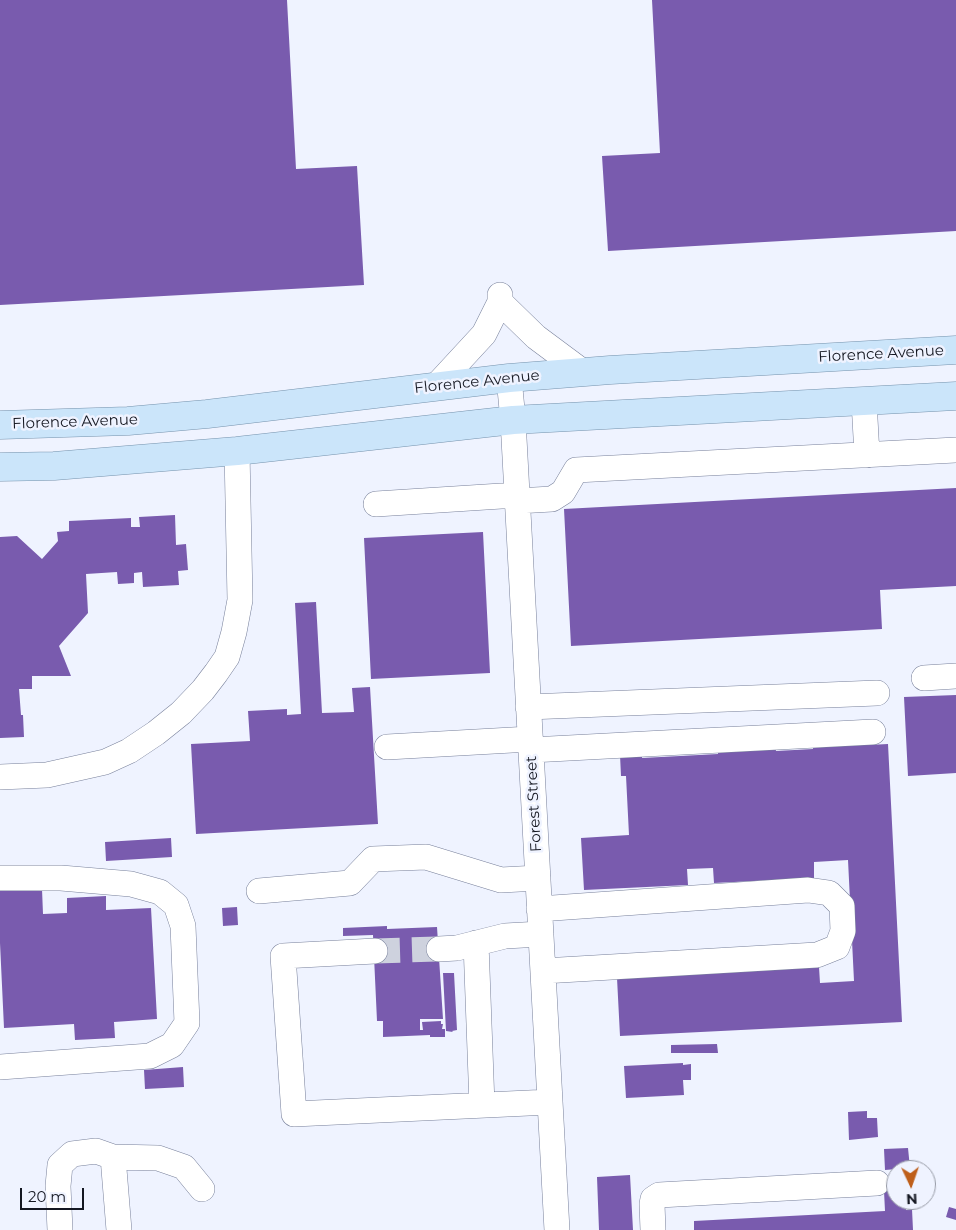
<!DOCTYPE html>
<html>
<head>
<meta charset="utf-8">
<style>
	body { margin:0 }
	#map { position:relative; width:956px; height:1230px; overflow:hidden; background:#eff3ff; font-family:Montserrat,sans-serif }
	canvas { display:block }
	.north { position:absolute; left:886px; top:1160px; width:50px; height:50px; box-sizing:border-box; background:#eff3ff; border:1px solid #979ba6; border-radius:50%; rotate:177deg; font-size:14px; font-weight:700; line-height:20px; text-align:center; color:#141721 }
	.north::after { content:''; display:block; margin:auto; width:18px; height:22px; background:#be5f1b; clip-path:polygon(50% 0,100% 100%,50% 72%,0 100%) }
	.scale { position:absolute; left:20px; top:1188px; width:64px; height:22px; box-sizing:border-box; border:2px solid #141721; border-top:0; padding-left:6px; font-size:15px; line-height:18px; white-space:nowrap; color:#141721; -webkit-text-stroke:4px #eff3ff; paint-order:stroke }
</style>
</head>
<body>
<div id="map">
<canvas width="956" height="1230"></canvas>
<div class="north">N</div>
<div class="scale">20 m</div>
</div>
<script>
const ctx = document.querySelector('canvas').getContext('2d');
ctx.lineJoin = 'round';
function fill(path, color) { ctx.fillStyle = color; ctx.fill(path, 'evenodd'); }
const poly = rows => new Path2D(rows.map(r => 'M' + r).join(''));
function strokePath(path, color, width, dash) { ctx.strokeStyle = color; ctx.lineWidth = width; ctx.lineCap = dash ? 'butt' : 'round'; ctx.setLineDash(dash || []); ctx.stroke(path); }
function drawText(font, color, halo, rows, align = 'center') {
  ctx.font = font + ' Montserrat,sans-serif'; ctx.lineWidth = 5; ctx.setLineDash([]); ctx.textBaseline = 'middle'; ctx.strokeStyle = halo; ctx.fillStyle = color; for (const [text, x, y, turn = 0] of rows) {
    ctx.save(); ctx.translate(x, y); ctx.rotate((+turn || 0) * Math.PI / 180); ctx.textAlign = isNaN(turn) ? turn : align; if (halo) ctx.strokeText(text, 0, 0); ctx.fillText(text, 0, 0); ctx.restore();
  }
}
fill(poly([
	[0,0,287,0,296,169,357,166,364,285,0,305],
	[652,0,956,0,956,231,608,251,602,156,660,153],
	[956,488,956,586,880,590,882,629,571,646,564,509],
	[175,515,176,545,186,544,188,570,178,571,179,585,143,587,142,572,134,573,134,583,118,584,117,572,86,574,88,613,59,646,71,676,32,676,32,689,19,689,21,715,23,715,24,737,0,738,0,537,17,536,42,559,58,541,57,532,69,531,69,521,131,518,131,527,140,527,139,517],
	[483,532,490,673,371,679,364,538],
	[316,602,322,713,354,712,352,688,370,687,378,824,196,834,191,744,250,741,248,711,287,709,287,715,301,714,295,603],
	[956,695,956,773,908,776,904,697],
	[869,741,869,745,888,744,902,1022,620,1036,617,978,819,967,820,983,854,981,848,860,814,862,814,878,714,883,713,868,687,869,688,885,584,890,581,838,629,835,626,776,621,776,620,755,642,753,642,758,718,754,718,749,775,746,776,751,813,749,813,744],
	[171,838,172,857,106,861,105,842],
	[42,889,43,914,67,913,67,898,106,896,106,910,151,908,157,1019,114,1022,115,1038,75,1040,74,1024,4,1028,0,943,0,891],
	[237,907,238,925,223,926,222,908],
	[387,926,387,929,437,927,443,1019,420,1019,420,1030,423,1030,422,1022,441,1021,441,1024,443,1024,442,1029,445,1029,445,1037,430,1037,430,1035,383,1037,383,1021,377,1021,373,935,343,936,343,928],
	[443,973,454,973,457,1030,452,1031,453,1032,446,1031],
	[717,1044,718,1053,671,1053,671,1045],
	[683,1063,683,1065,691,1064,691,1080,683,1080,684,1095,626,1098,624,1066],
	[183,1067,184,1087,145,1089,144,1070],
	[867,1111,867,1118,877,1118,878,1137,849,1140,848,1112],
	[908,1148,910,1168,885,1170,884,1149],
	[630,1175,633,1230,599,1230,597,1177],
	[884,1191,896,1191,896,1200,905,1200,906,1210,912,1209,913,1230,694,1230,694,1221,885,1211],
	[949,1207,956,1209,956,1220,946,1217]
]), '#795bae');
strokePath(poly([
	[375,951,439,949]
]), '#ced2de', 25, [25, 12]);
const minor = poly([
	[500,302,536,337,583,372],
	[509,378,513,420,557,1230],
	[436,386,484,334,500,302,500,295],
	[864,401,867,455],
	[517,501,552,499,563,492,576,470,956,450],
	[376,504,517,495],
	[924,678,956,676],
	[528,707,877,693],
	[387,747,530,739],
	[531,750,873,732],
	[0,777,47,775,105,762,129,751,156,733,181,713,203,690,216,673,227,657,234,632,240,600,237,451],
	[0,878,61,878,131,884,160,892,176,905,183,926,187,1023,172,1045,150,1056,0,1067],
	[259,891,350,883,373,859,426,857,501,880,538,878],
	[539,909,808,890,829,893,842,906,843,931,837,947,817,955,543,971],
	[476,943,482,1105],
	[439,949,457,948,505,936,541,934],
	[375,951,283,956,294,1114,550,1102],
	[113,1157,158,1158,184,1167,202,1189],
	[60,1230,58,1186,60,1165,72,1154,96,1151,113,1157,119,1230],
	[653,1230,652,1204,653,1199,659,1195,877,1183]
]);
const major = poly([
	[0,425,128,421,207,414,509,378,610,370,956,350],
	[0,467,54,466,237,451,513,420,956,396]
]);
strokePath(minor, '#78809b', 26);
strokePath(major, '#7592ac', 29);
strokePath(minor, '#fff', 25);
strokePath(major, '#cbe5fa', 28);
drawText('15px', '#141721', '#eff3ff', [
	["Florence Avenue",881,354,-3],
	["Florence Avenue",477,382,-6],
	["Florence Avenue",75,422,-2],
	["Forest Street",534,804,-93]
]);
</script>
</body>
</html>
